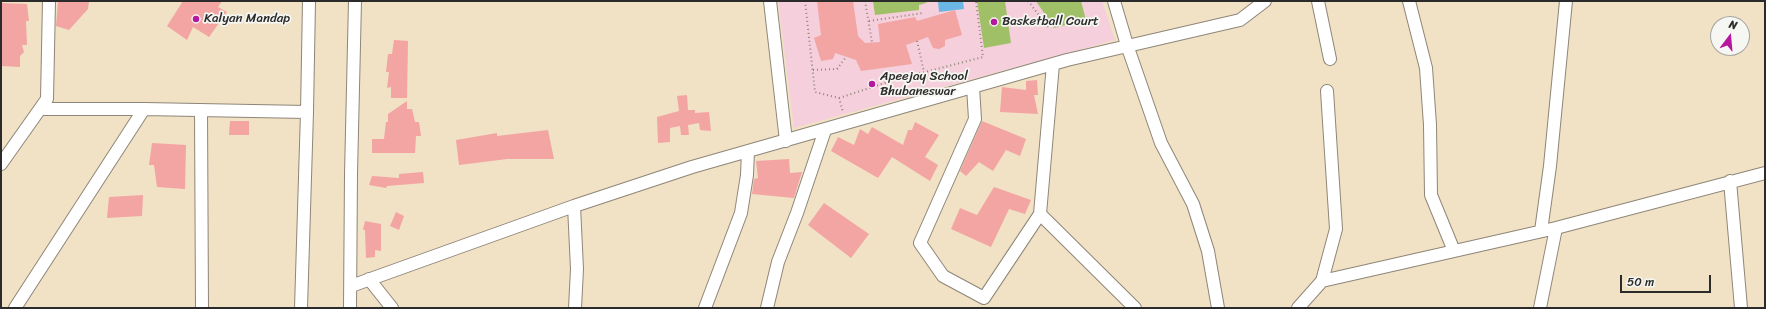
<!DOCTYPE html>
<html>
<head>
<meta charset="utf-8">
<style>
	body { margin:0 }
	#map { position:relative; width:1766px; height:309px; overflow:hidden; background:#f1e1c5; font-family:Sriracha,sans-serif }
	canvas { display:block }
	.frame { position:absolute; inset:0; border:2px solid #2b2b2b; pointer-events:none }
	.north { position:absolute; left:1710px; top:16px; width:40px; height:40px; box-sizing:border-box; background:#f6f6f2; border:1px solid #a5a5a2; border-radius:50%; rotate:16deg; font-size:11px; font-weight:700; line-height:16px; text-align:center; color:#2b2b2b }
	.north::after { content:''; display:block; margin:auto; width:14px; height:18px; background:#b5179e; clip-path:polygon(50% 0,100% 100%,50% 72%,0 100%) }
	.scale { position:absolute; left:1620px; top:275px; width:91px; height:18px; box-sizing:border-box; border:2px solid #2b2b2b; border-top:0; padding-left:5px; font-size:12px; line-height:14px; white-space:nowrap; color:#2b2b2b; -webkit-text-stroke:3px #f6f6f2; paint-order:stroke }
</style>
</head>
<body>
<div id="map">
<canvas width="1766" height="309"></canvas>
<div class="frame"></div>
<div class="north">N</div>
<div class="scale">50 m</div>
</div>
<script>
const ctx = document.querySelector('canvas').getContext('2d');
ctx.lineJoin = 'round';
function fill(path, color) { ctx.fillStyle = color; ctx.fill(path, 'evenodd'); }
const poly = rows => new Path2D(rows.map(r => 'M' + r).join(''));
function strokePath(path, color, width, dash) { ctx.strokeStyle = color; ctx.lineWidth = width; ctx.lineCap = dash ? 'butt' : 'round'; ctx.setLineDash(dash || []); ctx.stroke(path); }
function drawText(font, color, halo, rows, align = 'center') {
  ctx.font = font + ' Sriracha,sans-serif'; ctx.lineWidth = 3.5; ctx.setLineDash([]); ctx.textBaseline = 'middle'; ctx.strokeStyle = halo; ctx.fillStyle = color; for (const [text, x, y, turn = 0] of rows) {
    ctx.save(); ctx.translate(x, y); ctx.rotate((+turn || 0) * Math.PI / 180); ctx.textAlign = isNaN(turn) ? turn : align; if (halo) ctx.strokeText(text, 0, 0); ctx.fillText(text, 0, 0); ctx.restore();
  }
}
fill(poly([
	[778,1,1102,1,1115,40,794,128]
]), '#f5cfdb');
fill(poly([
	[873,1,928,1,926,3,919,5,919,10,875,15],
	[977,1,1005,1,1011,43,984,48],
	[1036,1,1081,1,1086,20,1054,28]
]), '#a0c068');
fill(poly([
	[938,1,963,1,964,9,939,12]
]), '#6bb7e4');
fill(poly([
	[58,1,89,1,88,9,69,30,56,26],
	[183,1,222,1,218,7,227,12,209,37,193,27,187,40,167,26],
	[817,1,853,1,858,36,865,43,880,42,878,24,915,17,917,21,955,10,962,35,945,40,945,46,939,49,933,48,928,37,906,45,912,64,861,71,856,60,835,53,833,59,821,61,814,38,821,35],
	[1,3,27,4,29,21,26,21,27,45,22,45,24,52,20,56,20,67,1,66],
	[394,40,408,41,407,98,391,98,391,87,387,88,389,72,386,72,388,54,392,54],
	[1037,80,1038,95,1034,95,1038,114,1000,112,1002,87,1026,90,1026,81],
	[687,95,688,110,695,110,695,113,709,112,711,131,700,130,699,123,688,125,689,135,681,135,680,126,670,128,670,142,658,143,657,117,679,111,677,96],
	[407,101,407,109,412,109,415,122,419,122,421,136,416,136,415,153,372,153,372,139,384,139,386,122,388,122,388,114],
	[230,121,249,121,249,135,229,135],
	[982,121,1026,139,1020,156,1006,150,993,171,979,162,966,176,960,171],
	[915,122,939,135,925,157,938,165,930,181,892,157,878,178,831,151,838,137,854,145,860,129,868,134,872,127,903,145,908,130,912,130],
	[548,130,554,159,507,159,459,165,456,140,497,133,497,136],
	[152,143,186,145,185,189,157,187,154,165,149,165],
	[789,159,790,173,802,172,794,198,752,194,754,179,758,178,756,161],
	[423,172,424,183,387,186,386,188,369,185,372,176,399,178,399,174],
	[994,187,1031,200,1025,214,1009,209,991,247,951,229,960,208,977,215],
	[143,195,142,216,107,218,109,197],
	[824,203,869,234,851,258,808,225],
	[396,212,404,216,399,230,390,226],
	[365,221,381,224,381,251,375,250,375,257,366,258,365,230,363,230]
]), '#f2a5a3');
const minor = poly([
	[770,1,786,141],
	[1114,1,1127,45,1161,143,1193,204,1208,251,1218,308],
	[1318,1,1330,59],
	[1409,1,1426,68,1430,125,1431,195,1454,251],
	[1053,64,1040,214,1135,308],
	[973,87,975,119,920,243,943,276,984,298,1040,214],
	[40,109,144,109],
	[201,110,202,308],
	[1,164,47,99,49,1],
	[1730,181,1741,308],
	[574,206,577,269,575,308],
	[1541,231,1550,166,1566,1],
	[369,279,392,308],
	[1322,281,1336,229,1327,91],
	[351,286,574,206,692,167,1067,60,1240,20,1265,1],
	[15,308,144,109,307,112,309,1],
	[301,308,307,112],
	[350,308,351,174,355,1],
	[705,308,741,213,747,175,748,151],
	[767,308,778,262,797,213,825,130],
	[1298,308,1322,281,1556,228,1765,173],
	[1540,308,1556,228]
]);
strokePath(minor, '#8e8678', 14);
strokePath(poly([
	[805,1,815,92,839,98,843,112],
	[865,1,872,42],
	[1028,1,1048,27],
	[869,21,923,13],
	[917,41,924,72],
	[813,70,837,69,846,57],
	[839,98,894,80,983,57,976,1]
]), '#8e8678', 2, [1, 3]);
strokePath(minor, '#fff', 12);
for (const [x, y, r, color] of [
	[196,19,4,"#b5179e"],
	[994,22,4,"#b5179e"],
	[872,84,4,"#b5179e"]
]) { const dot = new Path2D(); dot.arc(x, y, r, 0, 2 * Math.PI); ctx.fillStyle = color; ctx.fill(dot); strokePath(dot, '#f6f6f2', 1.5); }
drawText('13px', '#2b2b2b', '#f6f6f2', [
	["Kalyan Mandap",204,19],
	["Basketball Court",1002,22],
	["Apeejay School",880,77],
	["Bhubaneswar",880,92]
], 'left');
</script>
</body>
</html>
